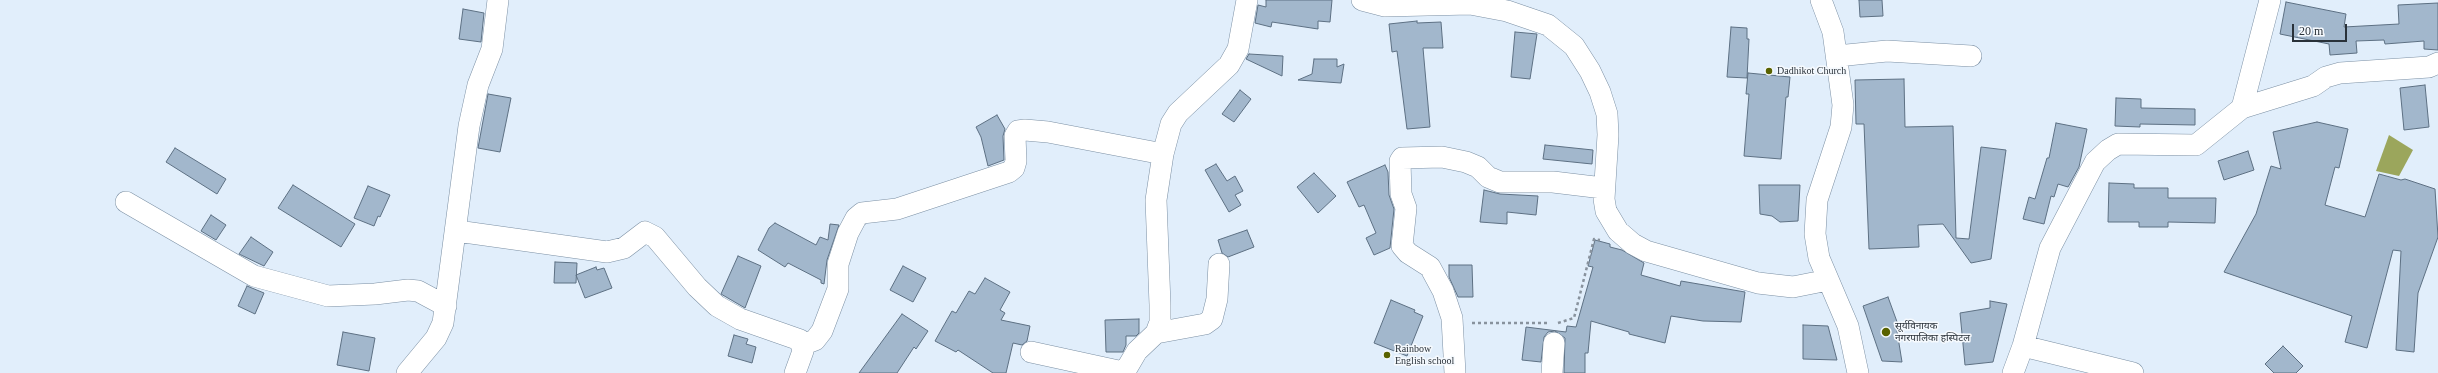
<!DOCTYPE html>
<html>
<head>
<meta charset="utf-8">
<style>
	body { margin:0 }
	#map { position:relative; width:2438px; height:373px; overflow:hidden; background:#e1eefb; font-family:"Times New Roman",serif }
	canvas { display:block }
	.scale { position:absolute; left:2292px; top:24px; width:55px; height:18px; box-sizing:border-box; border:2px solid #293139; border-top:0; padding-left:5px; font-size:12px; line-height:14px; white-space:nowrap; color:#293139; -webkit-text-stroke:3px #f6fafe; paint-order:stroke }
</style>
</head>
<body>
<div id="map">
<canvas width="2438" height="373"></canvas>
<div class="scale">20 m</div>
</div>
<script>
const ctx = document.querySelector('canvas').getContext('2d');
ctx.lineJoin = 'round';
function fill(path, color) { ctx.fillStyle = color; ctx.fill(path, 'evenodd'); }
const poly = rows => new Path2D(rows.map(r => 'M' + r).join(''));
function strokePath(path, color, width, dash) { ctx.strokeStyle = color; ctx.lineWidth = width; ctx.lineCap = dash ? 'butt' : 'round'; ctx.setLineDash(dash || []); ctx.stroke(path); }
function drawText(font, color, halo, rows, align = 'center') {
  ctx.font = font + ' "Times New Roman","Noto Sans Devanagari",serif'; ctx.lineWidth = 3; ctx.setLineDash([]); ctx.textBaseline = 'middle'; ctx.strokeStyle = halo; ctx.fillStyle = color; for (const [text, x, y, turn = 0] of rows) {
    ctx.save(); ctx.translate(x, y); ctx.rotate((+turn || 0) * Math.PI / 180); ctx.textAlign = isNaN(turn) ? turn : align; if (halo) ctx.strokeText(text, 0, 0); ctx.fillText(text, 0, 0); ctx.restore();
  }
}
fill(poly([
	[2389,135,2413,150,2399,176,2376,171]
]), '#9ba65c');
const building = poly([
	[1266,0,1332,0,1330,22,1318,21,1318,29,1272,22,1271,27,1255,23,1258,5,1266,7,1266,0],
	[1859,0,1882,0,1883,16,1860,17,1859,0],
	[2286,2,2346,14,2344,27,2399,24,2398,5,2438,3,2438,50,2424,49,2424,41,2385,44,2384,40,2356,41,2357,53,2330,55,2329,44,2280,34,2286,2],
	[463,9,484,13,481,42,459,39,463,9],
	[1417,21,1417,23,1441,22,1443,48,1423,48,1430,127,1407,129,1397,51,1392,52,1389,24,1417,21],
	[1731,27,1747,28,1747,39,1749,39,1747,78,1727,77,1731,27],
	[1515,32,1537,34,1530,79,1511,77,1515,32],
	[1249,54,1283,56,1282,76,1246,59,1249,54],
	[1314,59,1337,59,1337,67,1344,64,1341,83,1298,80,1312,74,1314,59],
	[1748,73,1790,77,1788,97,1786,97,1781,159,1744,156,1749,94,1746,94,1748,73],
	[1904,79,1905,127,1953,126,1956,238,1969,239,1981,147,2006,150,1991,259,1971,263,1943,224,1918,225,1919,247,1869,249,1864,124,1856,124,1855,80,1904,79],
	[2425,85,2429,127,2404,130,2400,88,2425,85],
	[1240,90,1251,99,1234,122,1222,114,1240,90],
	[488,94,511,98,500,152,478,148,488,94],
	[2116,98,2141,99,2141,108,2195,109,2195,125,2140,124,2140,127,2115,126,2116,98],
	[997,115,1005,129,1003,136,1004,160,988,166,981,137,976,127,997,115],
	[2317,122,2348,129,2339,168,2335,167,2325,205,2365,217,2379,174,2401,180,2405,179,2435,189,2438,237,2418,293,2414,352,2396,350,2401,251,2393,250,2367,348,2345,342,2352,316,2224,272,2256,214,2271,166,2281,169,2273,132,2317,122],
	[2056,123,2087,129,2079,167,2068,187,2058,184,2054,197,2051,196,2044,224,2023,219,2029,197,2035,199,2047,158,2049,158,2056,123],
	[1545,145,1593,150,1592,164,1543,159,1545,145],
	[175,148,226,179,217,194,166,162,175,148],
	[2248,151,2254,170,2224,180,2218,161,2248,151],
	[1216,164,1227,181,1235,176,1243,191,1235,195,1241,205,1229,212,1205,170,1216,164],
	[1385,165,1388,172,1389,195,1394,209,1390,248,1374,255,1366,238,1376,233,1364,205,1359,207,1347,182,1385,165],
	[1314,173,1336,196,1318,213,1297,187,1314,173],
	[2109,183,2134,184,2134,188,2168,188,2168,198,2216,198,2215,223,2168,222,2168,227,2139,227,2139,222,2108,222,2109,183],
	[293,185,355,224,341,247,278,208,293,185],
	[1759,185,1800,185,1798,221,1780,222,1772,216,1760,214,1759,185],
	[368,186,390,195,380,217,378,216,374,226,354,218,368,186],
	[1484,190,1500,194,1538,196,1536,215,1507,212,1507,224,1480,222,1484,190],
	[211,215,226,225,216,240,201,231,211,215],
	[775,223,816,245,820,237,828,240,830,224,839,225,827,260,824,284,821,283,821,280,788,263,785,267,758,250,769,228,775,223],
	[1247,230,1254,247,1228,257,1222,253,1218,240,1247,230],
	[251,237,273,252,264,266,239,254,251,237],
	[1595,240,1610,244,1610,247,1622,250,1644,263,1641,275,1680,286,1681,281,1745,292,1741,322,1703,321,1671,316,1665,343,1629,334,1629,332,1591,321,1588,353,1585,353,1585,373,1564,373,1565,338,1555,331,1548,332,1544,337,1541,362,1522,360,1526,327,1566,332,1567,326,1576,327,1593,267,1588,266,1595,240],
	[738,256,761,266,745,308,721,294,738,256],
	[555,262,577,263,576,283,554,283,555,262],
	[1449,265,1472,265,1473,297,1458,297,1449,277,1449,265],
	[903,266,926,278,913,302,890,290,903,266],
	[596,267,597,270,604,268,612,288,585,298,576,275,596,267],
	[985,278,1010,292,1000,310,1005,313,1001,320,1030,326,1027,341,1022,345,1013,343,1006,373,993,373,958,350,956,352,935,341,952,311,956,313,969,291,975,294,985,278],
	[247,286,264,293,255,314,238,306,247,286],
	[1888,297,1900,330,1897,331,1902,362,1882,361,1863,306,1888,297],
	[1391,300,1415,310,1414,312,1423,316,1407,356,1374,343,1391,300],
	[1990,301,2007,304,1993,362,1965,365,1960,313,1990,308,1990,301],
	[902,314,928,331,916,349,914,347,897,373,859,373,902,314],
	[1139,319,1139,333,1136,336,1126,336,1126,345,1123,352,1106,352,1105,320,1139,319],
	[1803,325,1828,326,1837,360,1803,359,1803,325],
	[343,332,375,338,369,371,337,365,343,332],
	[734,335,748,339,746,344,756,347,752,363,728,356,734,335],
	[2283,346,2303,366,2296,373,2274,373,2265,364,2283,346]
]);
fill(building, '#a2b7cc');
strokePath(building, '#5d7083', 1);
const minor = poly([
	[1362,0,1385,6,1470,4,1507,11,1548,25,1574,46,1590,71,1600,92,1607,114,1608,135,1604,199,1606,211,1618,231,1633,244,1646,251,1758,283,1793,287,1828,280],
	[1821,0,1833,32,1843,105,1841,127,1817,200,1815,234,1819,258,1848,326,1858,373],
	[1837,56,1887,51,1971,56],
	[2242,108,2270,0],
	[1163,154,1171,124,1178,113,1229,65,1238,49,1247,0],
	[126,202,254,276,328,296,375,294,408,290,418,291,446,306],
	[457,231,607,252,624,248,645,232,655,237,697,287,717,306,740,319,800,340,803,351,795,373],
	[802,345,815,340,822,331,838,289,838,264,848,233,856,218,862,213,897,209,1009,172,1014,168,1016,161,1015,136,1018,131,1025,130,1048,132,1163,154,1156,200,1160,305,1160,322,1156,333],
	[2023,346,2133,373],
	[1031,352,1123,372],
	[407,373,436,338,443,323,469,126,478,85,492,49,498,0],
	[1124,373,1137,351,1156,333,1205,324,1212,319,1217,299,1219,264],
	[1455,373,1452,318,1443,291,1430,267,1408,253,1402,246,1406,208,1401,194,1400,161,1402,158,1442,157,1466,162,1478,167,1488,177,1500,182,1553,182,1603,188],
	[1552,373,1554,343],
	[2013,373,2023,346,2050,248,2095,162,2108,150,2118,144,2196,145,2242,108,2313,86,2326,77,2340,73,2429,67,2438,63]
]);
strokePath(minor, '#7c90a4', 22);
strokePath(poly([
	[1472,323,1549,323],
	[1558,323,1574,318,1594,239,1600,240]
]), '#88929d', 2.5, [3, 3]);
strokePath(minor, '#fff', 21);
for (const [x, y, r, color] of [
	[1769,71,4,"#596200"],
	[1886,332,5,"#596200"],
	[1387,355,4,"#596200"]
]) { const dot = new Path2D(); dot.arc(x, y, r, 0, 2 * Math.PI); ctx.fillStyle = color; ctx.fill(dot); strokePath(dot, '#f6fafe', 1.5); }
drawText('10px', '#293139', '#f6fafe', [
	["Dadhikot Church",1777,71],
	["सूर्यविनायक",1895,326],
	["नगरपालिका हस्पिटल",1895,338],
	["Rainbow",1395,349],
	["English school",1395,361]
], 'left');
</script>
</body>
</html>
